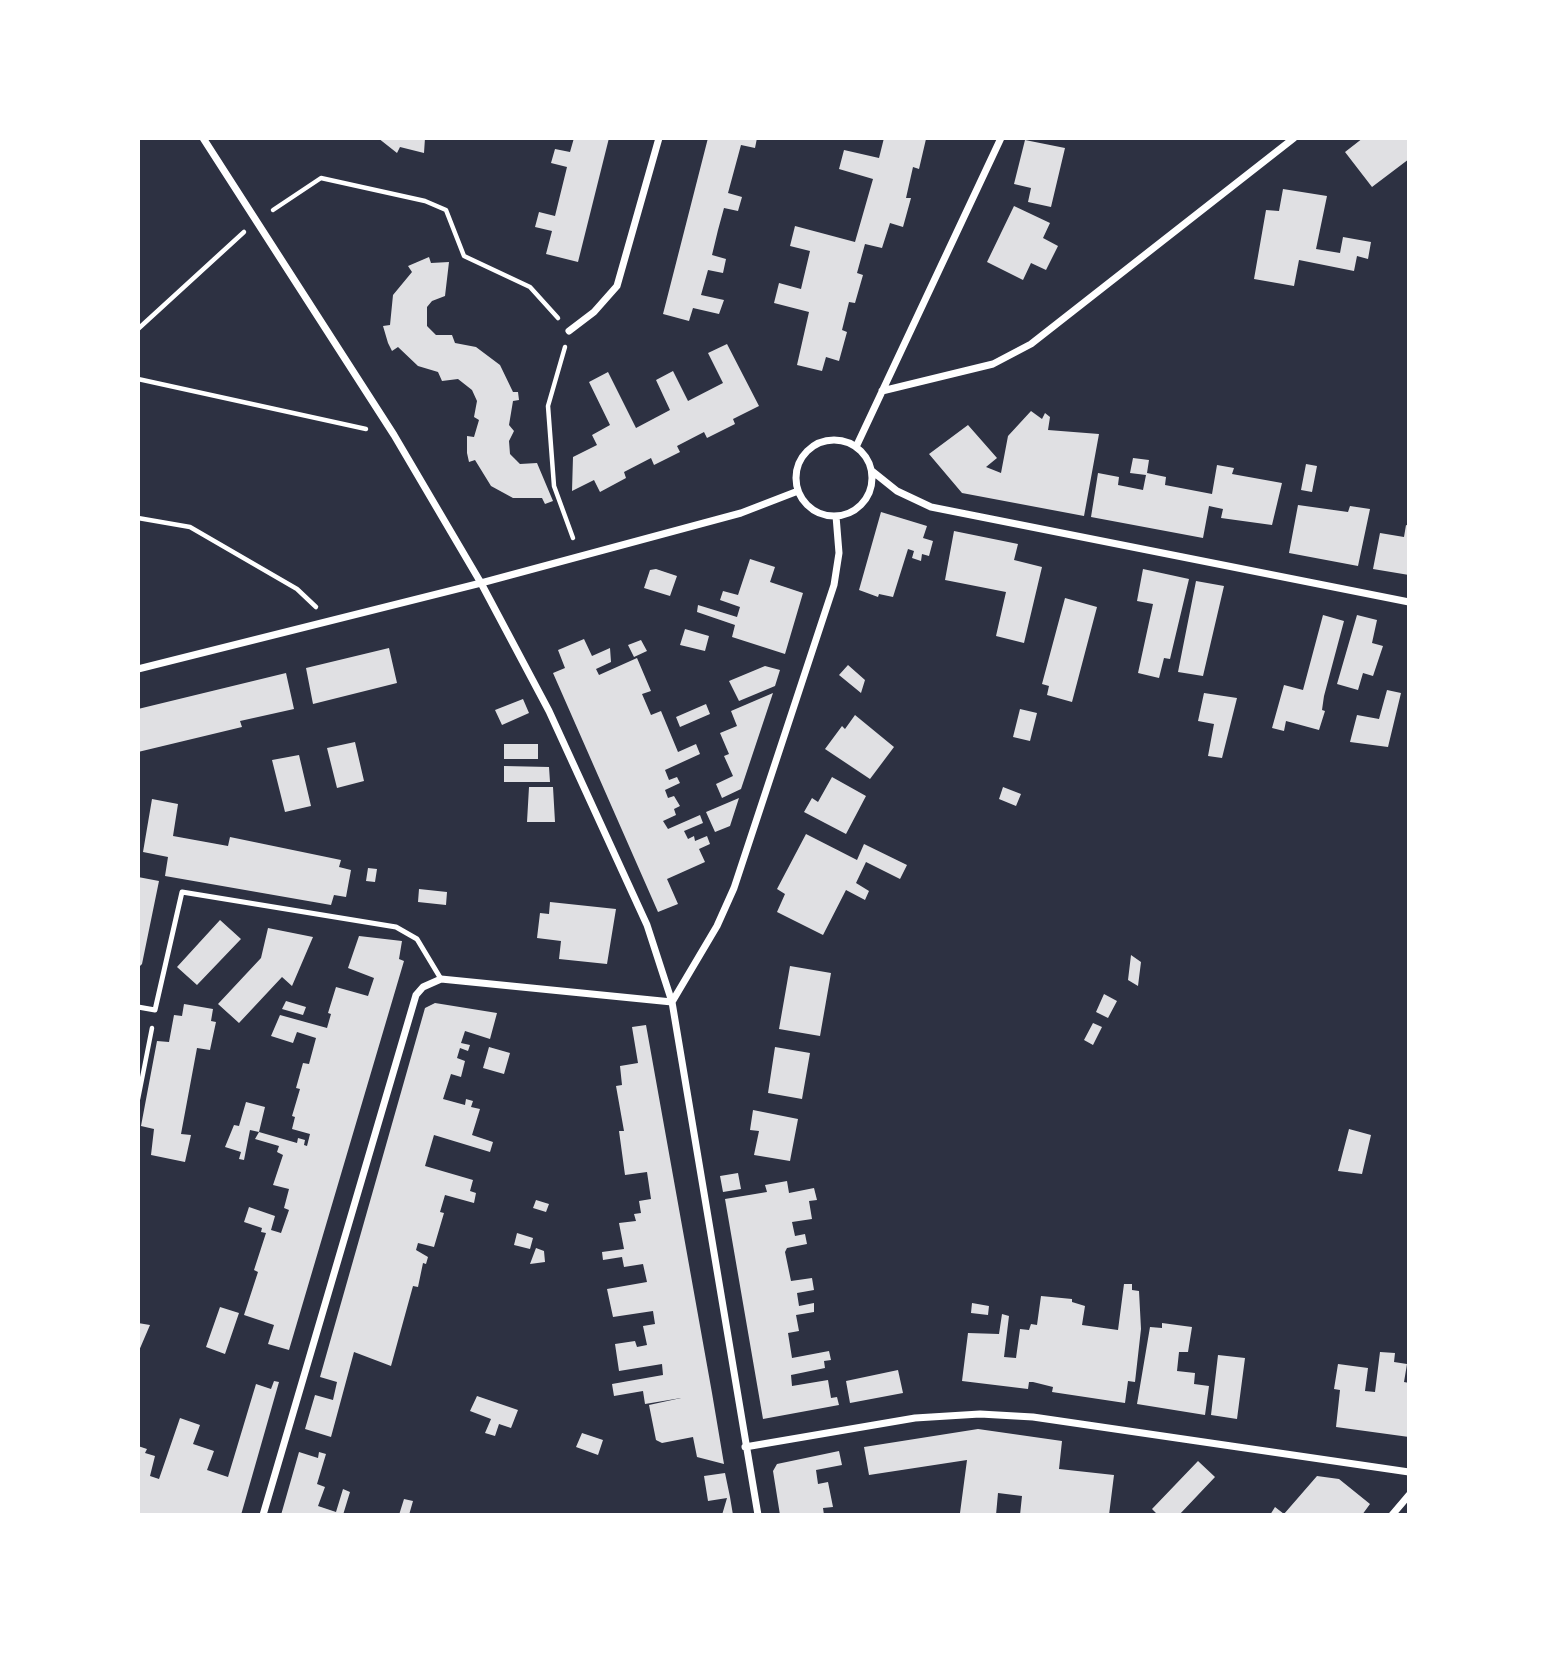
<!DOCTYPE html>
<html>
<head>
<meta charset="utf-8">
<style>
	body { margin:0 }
	#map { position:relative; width:1547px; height:1653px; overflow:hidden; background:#2d3142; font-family:"PT Sans Narrow",sans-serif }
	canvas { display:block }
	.frame { position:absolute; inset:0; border:140px solid #fff; pointer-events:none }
</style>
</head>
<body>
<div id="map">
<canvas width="1547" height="1653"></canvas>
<div class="frame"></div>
</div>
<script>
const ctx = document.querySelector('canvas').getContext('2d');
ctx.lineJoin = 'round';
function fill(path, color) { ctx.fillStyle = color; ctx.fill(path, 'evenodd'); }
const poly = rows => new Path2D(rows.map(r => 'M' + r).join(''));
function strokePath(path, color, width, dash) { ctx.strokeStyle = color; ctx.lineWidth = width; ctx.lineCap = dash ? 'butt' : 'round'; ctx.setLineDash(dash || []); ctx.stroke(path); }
fill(poly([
	[378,138,425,138,424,153,400,147,397,153],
	[574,138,609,138,578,262,546,254,552,231,535,227,539,212,555,216,567,167,551,163,555,149,570,152],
	[708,138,757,138,755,148,741,145,728,193,742,197,738,211,724,208,718,230,712,255,726,259,723,273,708,270,701,295,724,300,719,314,693,308,689,321,663,314],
	[884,138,926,139,919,169,913,167,906,198,911,198,903,227,890,223,882,248,865,244,857,273,863,275,855,303,849,302,842,330,847,332,839,361,826,357,822,371,797,365,809,312,774,303,779,283,801,289,810,251,790,246,795,226,855,242,873,179,839,169,844,150,879,158],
	[1363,138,1409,138,1409,159,1372,187,1345,152],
	[1025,140,1065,148,1051,207,1028,202,1031,188,1014,184],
	[1283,189,1327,196,1316,249,1340,253,1343,237,1371,242,1368,259,1357,256,1354,271,1299,260,1294,286,1254,279,1266,210,1279,211],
	[1014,206,1050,223,1043,238,1058,246,1046,270,1031,263,1023,280,987,262],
	[429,257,431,263,449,262,445,296,432,301,427,307,427,326,436,335,452,335,455,343,476,347,500,365,513,392,518,392,519,400,513,401,509,425,514,431,509,441,510,454,520,464,537,463,553,501,545,504,542,498,513,498,491,486,475,460,469,462,467,453,467,436,474,437,479,420,474,417,477,401,472,390,458,379,442,381,438,372,418,366,398,347,392,351,388,343,383,326,390,325,393,295,412,272,408,266],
	[727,344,759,406,733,419,735,424,707,438,704,432,677,446,680,452,654,465,651,458,624,472,626,478,600,492,594,480,572,491,573,457,597,445,592,435,610,425,589,382,608,372,636,428,670,410,656,380,673,371,688,401,723,383,708,353],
	[1031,411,1042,419,1045,413,1050,417,1048,430,1099,434,1084,516,962,493,929,454,968,425,997,458,986,467,1001,473,1008,436],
	[1133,458,1149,460,1147,473,1166,477,1165,485,1212,494,1217,465,1234,468,1232,474,1282,483,1272,525,1221,518,1223,509,1209,506,1203,538,1091,517,1098,473,1119,477,1118,485,1143,490,1146,475,1130,473],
	[1306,464,1317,466,1312,492,1301,490],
	[1298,505,1348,512,1350,506,1370,509,1358,566,1289,553],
	[881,512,927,526,923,538,933,541,929,556,922,554,921,561,912,558,914,551,908,549,893,597,879,594,878,597,859,590],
	[1406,525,1409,526,1409,575,1373,569,1380,533,1404,537],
	[954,531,1018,544,1014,560,1042,567,1024,643,996,636,1006,592,945,580],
	[750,559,775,567,770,582,803,593,785,654,732,637,735,625,697,612,698,605,737,617,740,607,720,600,723,591,738,595],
	[656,569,677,576,670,596,644,588,650,570],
	[1143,569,1189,579,1170,659,1164,658,1159,678,1138,673,1153,604,1137,601],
	[1196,581,1224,586,1203,676,1178,672],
	[1065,598,1097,607,1072,702,1047,695,1049,686,1042,684],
	[1323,615,1344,621,1324,696,1322,710,1325,711,1319,730,1286,721,1284,731,1272,728,1284,685,1303,690],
	[1357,615,1377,620,1372,643,1383,646,1373,676,1363,673,1358,690,1337,684],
	[685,629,709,636,705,651,680,645],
	[584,639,592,656,610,648,611,662,596,669,599,675,637,658,651,691,642,694,651,715,661,711,678,752,696,744,700,754,665,770,669,780,677,777,680,783,665,790,668,798,674,796,680,806,674,809,676,815,663,821,668,829,700,815,703,823,684,831,688,839,694,836,695,841,707,836,710,844,699,849,705,862,667,879,678,904,658,912,553,673,565,668,558,650],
	[641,640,647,651,634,657,628,645],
	[389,648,397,683,313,704,306,668],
	[848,665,865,680,861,693,839,675],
	[765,666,780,670,775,686,739,701,729,681],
	[286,673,294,709,240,721,242,727,138,752,138,709],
	[1387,690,1401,693,1388,747,1350,742,1357,715,1379,719],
	[773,693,741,789,722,798,716,784,733,776,724,756,729,754,720,733,737,726,731,711],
	[1204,693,1237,698,1222,758,1208,756,1214,724,1198,721],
	[523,699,529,713,502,725,495,710],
	[706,704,710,714,680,727,676,717],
	[1020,709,1037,713,1030,741,1013,737],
	[855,715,894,747,870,779,825,749,842,726,845,729],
	[355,742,364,781,337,788,327,748],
	[504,744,538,744,538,759,504,759],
	[299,755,311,806,285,812,272,760],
	[504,766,549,767,550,782,504,782],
	[832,777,866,796,846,834,804,812,812,798,818,802],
	[529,787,553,787,555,822,527,822],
	[1003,787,1021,794,1016,806,999,799],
	[739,798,730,826,715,832,706,812],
	[152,799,178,804,173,836,228,846,230,837,341,860,339,867,351,870,346,897,334,895,331,905,165,876,168,857,143,852],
	[806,834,857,860,864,844,907,865,900,879,866,862,856,883,869,891,865,900,846,890,823,935,777,912,785,894,777,889],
	[368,868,377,869,375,882,366,881],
	[138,877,159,881,142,964,138,968],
	[419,889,447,892,446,905,418,902],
	[550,902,616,909,607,964,559,959,561,941,537,938,540,913,549,914],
	[220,920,241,939,197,985,177,967],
	[268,928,313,937,292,986,282,977,239,1023,218,1004,261,958],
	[359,936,402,941,399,959,404,961,289,1350,268,1344,274,1325,244,1315,258,1272,254,1270,266,1233,261,1232,262,1228,244,1222,249,1207,275,1216,271,1230,281,1233,289,1210,284,1208,289,1189,273,1185,283,1155,277,1152,279,1146,255,1139,259,1132,250,1130,244,1160,239,1159,241,1152,225,1147,234,1125,239,1126,246,1102,265,1107,259,1132,297,1143,298,1138,305,1140,304,1145,307,1146,310,1134,292,1129,295,1117,292,1116,300,1089,296,1088,303,1063,309,1064,316,1038,297,1032,293,1043,271,1036,280,1015,327,1028,331,1014,328,1013,336,987,368,996,374,978,348,968],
	[1131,955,1141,962,1138,986,1128,980],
	[790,966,831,973,820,1036,779,1029],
	[1104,994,1117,1001,1108,1018,1096,1012],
	[286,1001,306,1007,303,1015,282,1009],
	[435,1003,497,1013,490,1039,465,1031,461,1043,470,1045,468,1051,460,1048,457,1058,465,1061,461,1077,451,1074,443,1099,465,1105,466,1099,473,1101,471,1107,480,1109,472,1135,493,1142,490,1152,434,1135,425,1166,473,1180,470,1191,476,1193,474,1203,445,1195,440,1212,444,1213,434,1247,418,1243,416,1250,428,1257,426,1264,423,1263,418,1287,413,1286,391,1366,354,1352,331,1437,305,1429,315,1395,333,1400,337,1382,320,1377,425,1008],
	[184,1004,213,1009,211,1021,216,1022,210,1050,197,1048,181,1134,191,1135,185,1162,151,1155,154,1129,141,1126,157,1041,169,1042,174,1015,182,1016],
	[1093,1023,1102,1027,1093,1045,1084,1040],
	[646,1025,712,1393,724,1464,697,1457,693,1437,662,1443,656,1440,649,1405,681,1398,645,1404,643,1391,614,1396,612,1384,663,1375,662,1364,619,1371,615,1344,635,1341,637,1347,647,1345,643,1326,655,1324,653,1311,613,1317,607,1289,647,1282,643,1264,624,1267,622,1257,603,1260,602,1252,624,1249,619,1223,636,1221,634,1214,641,1213,639,1201,651,1199,647,1172,625,1175,619,1131,624,1131,616,1086,622,1085,620,1066,638,1063,632,1027],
	[489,1047,510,1053,504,1074,483,1068],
	[775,1047,810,1053,802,1099,768,1093],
	[753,1110,798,1119,790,1161,754,1155,759,1131,750,1130],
	[1349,1129,1371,1135,1362,1174,1338,1171],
	[738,1173,741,1189,723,1192,720,1176],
	[787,1181,789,1193,814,1188,817,1200,809,1201,812,1219,792,1222,795,1236,805,1234,807,1244,787,1248,785,1252,791,1281,812,1278,814,1290,797,1293,799,1306,814,1303,814,1312,796,1315,799,1331,788,1333,792,1358,829,1351,831,1360,824,1361,825,1368,791,1375,792,1386,828,1380,831,1398,837,1397,839,1405,763,1419,725,1199,767,1192,765,1185],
	[536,1200,549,1204,546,1212,533,1208],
	[517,1233,533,1238,530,1249,514,1245],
	[536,1248,544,1251,545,1262,530,1264],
	[1124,1284,1132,1284,1132,1290,1139,1291,1141,1329,1135,1382,1128,1381,1125,1403,1052,1392,1053,1387,1033,1382,1029,1382,1028,1389,962,1381,968,1333,999,1334,1002,1314,1009,1316,1004,1357,1016,1358,1020,1329,1029,1330,1031,1324,1037,1325,1041,1296,1072,1299,1072,1302,1085,1306,1082,1325,1118,1330],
	[972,1303,989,1306,988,1315,971,1313],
	[220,1307,239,1313,225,1354,206,1347],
	[138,1323,150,1325,138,1353],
	[1162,1323,1192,1327,1188,1352,1179,1352,1177,1371,1195,1373,1194,1384,1209,1386,1205,1415,1137,1404,1150,1327,1162,1328],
	[1380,1352,1395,1353,1394,1362,1407,1364,1404,1382,1409,1383,1409,1437,1336,1427,1340,1390,1334,1389,1338,1364,1368,1368,1365,1391,1375,1392],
	[1218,1355,1245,1358,1237,1419,1211,1415],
	[898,1370,903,1393,850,1403,846,1381],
	[274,1381,279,1382,241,1515,138,1515,138,1446,147,1449,145,1453,155,1456,150,1476,159,1479,180,1418,200,1425,193,1444,214,1451,207,1470,228,1477,256,1384,271,1389],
	[477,1396,518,1410,511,1428,499,1424,495,1436,485,1433,491,1419,470,1411],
	[978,1429,1062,1441,1059,1469,1114,1475,1109,1515,1020,1515,1022,1496,998,1493,996,1515,960,1513,967,1460,869,1475,864,1447],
	[582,1433,603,1440,598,1455,576,1447],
	[839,1451,842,1465,816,1470,818,1484,828,1482,833,1507,823,1508,824,1515,780,1515,773,1471,777,1464],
	[299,1452,318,1458,319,1452,326,1454,317,1484,325,1487,318,1506,336,1512,343,1489,350,1492,343,1515,281,1515],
	[1198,1461,1215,1477,1179,1515,1158,1515,1152,1509],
	[725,1473,730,1497,733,1515,722,1515,727,1498,708,1501,704,1476],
	[1317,1476,1339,1479,1370,1504,1362,1515,1270,1515,1275,1507,1284,1514],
	[404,1499,413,1501,409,1515,399,1515]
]), '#e0e0e3');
strokePath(poly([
	[273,210,321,178,425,201,446,210,464,256,530,287,558,318],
	[138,329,244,232],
	[565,347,548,406,554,486,573,538],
	[138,379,366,429],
	[138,518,190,527,297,589,316,607],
	[138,1099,152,1028]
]), '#fff', 4.5);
strokePath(poly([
	[138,1007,155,1010,182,892,396,927,417,939,441,979]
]), '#fff', 5);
strokePath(poly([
	[203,138,394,435,481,583,549,711,647,925,672,1002,758,1515],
	[569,331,594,312,617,286,659,138],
	[882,391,993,364,1031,344,1294,138],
	'796 478a38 38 0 1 1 76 0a38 38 0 1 1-76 0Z',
	[856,447,1001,138],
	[872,471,897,491,931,507,1409,602],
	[138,669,481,583,741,513,798,491],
	[672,1002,717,926,734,888,834,585,839,553,836,516],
	[745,1447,915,1418,980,1414,1033,1417,1409,1472],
	[263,1515,416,995,423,987,441,979,672,1002],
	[1392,1515,1409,1495]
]), '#fff', 7);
</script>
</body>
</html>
